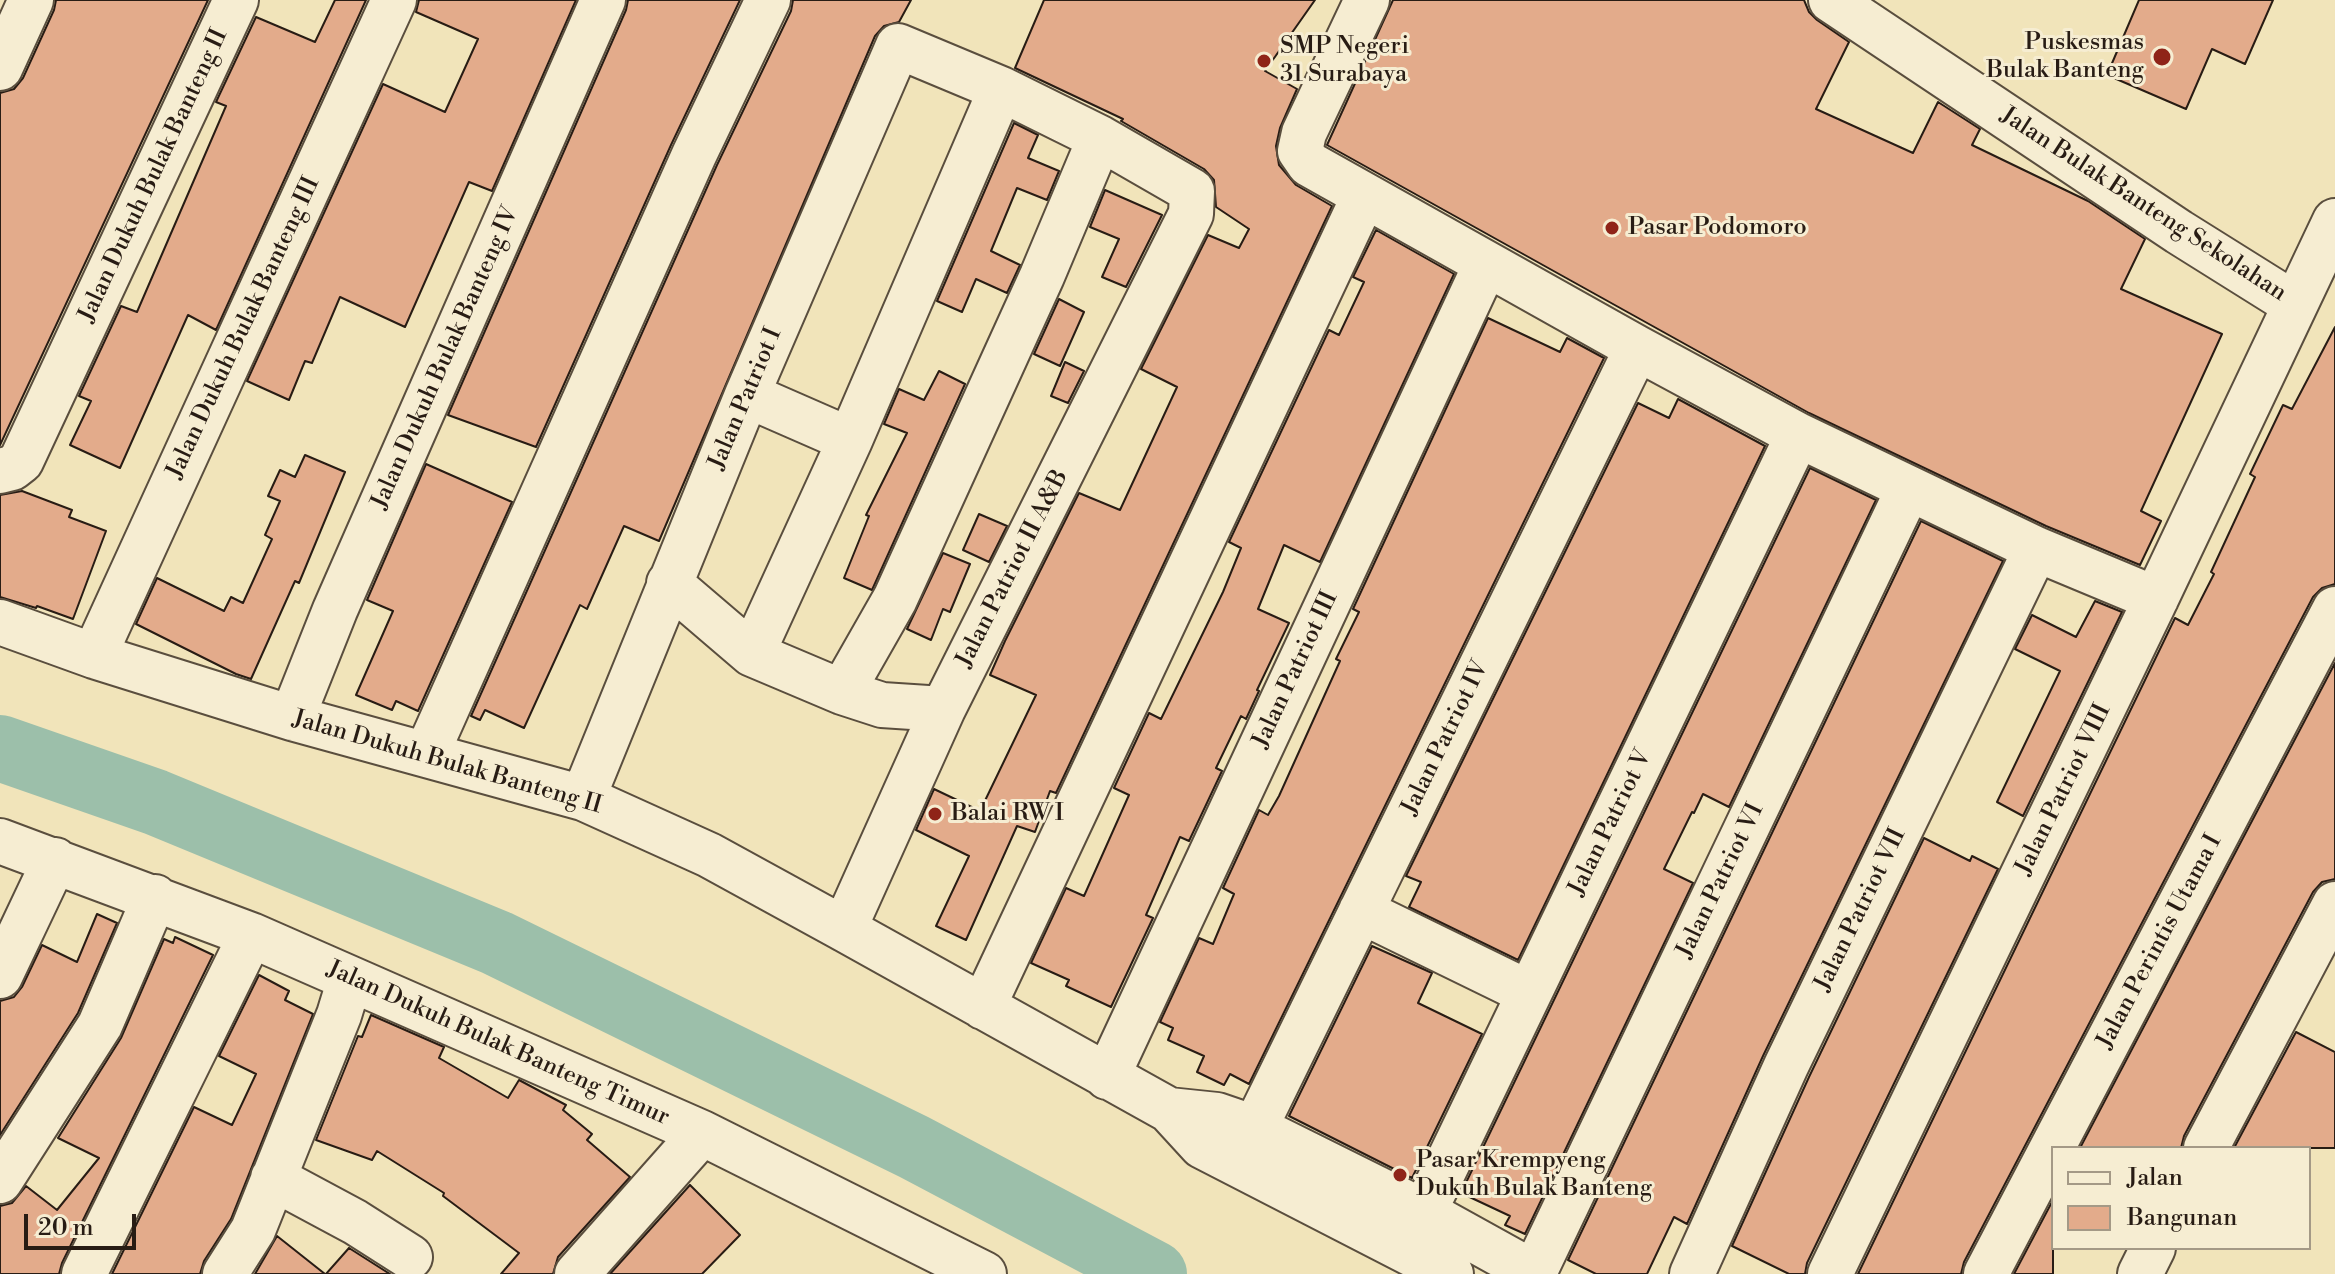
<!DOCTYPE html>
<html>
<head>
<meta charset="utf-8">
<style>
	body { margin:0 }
	#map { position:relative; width:2335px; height:1274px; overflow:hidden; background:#f1e4ba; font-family:"Libre Bodoni",serif }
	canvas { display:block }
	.legend { position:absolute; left:2051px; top:1146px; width:260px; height:104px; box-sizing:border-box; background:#f6edd2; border:2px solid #a49986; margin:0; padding:10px 14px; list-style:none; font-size:24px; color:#281c14 }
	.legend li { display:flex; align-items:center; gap:16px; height:40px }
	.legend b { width:40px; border:2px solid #a49986 }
	.scale { position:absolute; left:24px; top:1214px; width:112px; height:36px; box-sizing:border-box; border:4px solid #281c14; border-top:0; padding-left:10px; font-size:24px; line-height:28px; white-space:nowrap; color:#281c14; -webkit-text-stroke:6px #f6edd2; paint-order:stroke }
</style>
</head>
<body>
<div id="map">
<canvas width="2335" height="1274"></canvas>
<ul class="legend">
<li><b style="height:10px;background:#f6edd2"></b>Jalan</li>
<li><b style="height:22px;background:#e3ab8b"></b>Bangunan</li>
</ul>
<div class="scale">20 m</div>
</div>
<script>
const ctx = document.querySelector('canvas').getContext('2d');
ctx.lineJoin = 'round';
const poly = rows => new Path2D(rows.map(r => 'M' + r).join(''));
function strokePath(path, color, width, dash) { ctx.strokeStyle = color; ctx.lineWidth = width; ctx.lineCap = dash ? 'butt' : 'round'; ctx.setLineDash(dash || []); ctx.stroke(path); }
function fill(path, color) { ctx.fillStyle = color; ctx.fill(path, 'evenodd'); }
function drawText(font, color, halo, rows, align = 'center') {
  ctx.font = font + ' "Libre Bodoni",serif'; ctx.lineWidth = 6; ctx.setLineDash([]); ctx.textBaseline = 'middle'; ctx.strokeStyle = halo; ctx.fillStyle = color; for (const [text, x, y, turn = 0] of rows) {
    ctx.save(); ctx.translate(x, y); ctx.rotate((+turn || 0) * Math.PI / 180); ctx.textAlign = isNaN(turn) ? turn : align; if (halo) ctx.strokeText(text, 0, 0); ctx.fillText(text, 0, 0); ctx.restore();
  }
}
strokePath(poly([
	[0,748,155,802,497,943,914,1147,1154,1274]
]), '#9cbfaa', 66);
const building = poly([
	[56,0,208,0,0,445,0,93,14,89,23,78,54,10,56,0],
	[335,0,366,0,216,330,188,315,120,468,70,445,91,401,79,396,121,306,137,312,226,106,216,102,256,17,315,42,335,0],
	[419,0,576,0,492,191,469,182,405,327,340,297,312,363,305,361,289,400,247,381,383,84,445,112,478,39,416,12,419,0],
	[628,0,740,0,671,145,536,447,448,415,626,10,628,0],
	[793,0,911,0,899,22,884,26,875,36,659,541,624,526,587,609,580,605,524,728,485,710,480,720,471,716,717,165,791,11,793,0],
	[1044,0,1315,0,1265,71,1297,89,1280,128,1276,146,1279,165,1296,185,1332,206,1056,793,1050,791,1035,832,1017,826,966,940,936,926,969,856,916,830,934,789,980,811,1036,695,990,675,1005,641,1079,493,1120,510,1177,387,1141,369,1208,235,1239,248,1249,229,1216,207,1214,180,1204,169,1121,121,1123,119,1015,68,1044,0],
	[1393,0,1804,0,1809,12,1817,20,1849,42,1816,109,1913,153,1938,102,1980,129,1972,145,2088,201,2145,239,2121,289,2222,334,2141,511,2161,521,2140,565,2046,526,1809,413,1327,145,1393,0],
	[2139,0,2273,0,2245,64,2212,49,2186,109,2107,75,2139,0],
	[1014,123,1038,135,1028,158,1059,171,1047,200,1017,188,991,251,1020,265,1007,293,976,279,962,312,937,301,1014,123],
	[1105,190,1162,215,1126,287,1102,277,1119,239,1090,227,1105,190],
	[1376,230,1454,274,1320,562,1284,545,1258,609,1289,623,1257,690,1259,691,1246,719,1241,716,1216,768,1222,771,1189,841,1180,837,1146,915,1153,918,1111,1007,1066,986,1069,980,1031,963,1066,888,1084,896,1129,795,1114,788,1149,713,1161,719,1223,592,1241,548,1229,542,1329,330,1339,335,1364,282,1353,277,1376,230],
	[1059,299,1084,312,1060,366,1034,354,1059,299],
	[1488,318,1560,352,1567,338,1604,358,1249,1084,1230,1074,1224,1085,1197,1072,1204,1056,1168,1040,1173,1028,1160,1022,1199,938,1213,944,1234,894,1223,888,1259,810,1268,815,1279,796,1340,661,1336,659,1359,612,1353,609,1488,318],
	[2335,327,2335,584,2322,588,2313,597,1964,1262,1961,1274,1858,1274,2175,618,2188,625,2214,574,2211,572,2255,477,2250,474,2283,405,2292,409,2335,327],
	[1065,362,1084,371,1068,403,1051,396,1065,362],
	[939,371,965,384,872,590,844,578,869,516,866,515,907,433,884,424,899,389,924,400,939,371],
	[1678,399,1765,446,1518,960,1409,907,1421,882,1406,876,1638,403,1669,418,1678,399],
	[305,455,345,472,299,583,295,581,251,679,236,674,136,624,157,578,224,611,231,597,243,603,272,539,265,535,280,501,268,496,280,470,295,477,305,455],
	[426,464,512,502,418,711,396,701,392,710,356,695,393,611,367,600,426,464],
	[1810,468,1876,500,1729,807,1703,794,1694,813,1692,812,1664,869,1693,883,1525,1234,1505,1225,1510,1216,1461,1193,1810,468],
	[22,491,72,510,69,517,106,531,73,619,37,606,36,608,0,597,0,495,22,491],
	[979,514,1007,526,989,562,963,550,979,514],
	[1921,521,2003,561,1763,1056,1687,1224,1674,1217,1647,1274,1596,1274,1568,1260,1921,521],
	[943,553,970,564,950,612,943,609,931,640,907,629,943,553],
	[2095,601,2122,612,2023,816,1997,802,2060,671,2015,649,2032,615,2076,637,2095,601],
	[2335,663,2335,879,2322,882,2313,892,2184,1136,2181,1148,2080,1148,2335,663],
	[1924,838,1970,861,1972,856,1998,869,1807,1263,1805,1274,1789,1274,1732,1246,1809,1077,1924,838],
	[97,914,117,923,78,1013,0,1135,0,1001,14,997,22,987,42,945,77,962,97,914],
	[175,937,213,955,62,1263,59,1274,0,1274,0,1206,12,1203,26,1186,57,1210,99,1158,58,1138,121,1038,164,939,173,943,175,937],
	[1372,946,1432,973,1418,1003,1482,1034,1412,1178,1289,1116,1372,946],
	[259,975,289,991,285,1000,313,1014,231,1219,204,1261,200,1274,112,1274,194,1107,232,1125,256,1074,219,1056,259,975],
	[371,1015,444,1047,439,1058,508,1098,519,1080,566,1105,563,1110,592,1134,587,1140,630,1177,558,1257,553,1274,501,1274,519,1253,443,1196,444,1193,377,1151,372,1160,316,1140,358,1036,362,1037,371,1015],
	[2296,1032,2335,1052,2335,1148,2234,1148,2296,1032],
	[690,1185,740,1235,702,1274,610,1274,690,1185],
	[2053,1200,2053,1274,2014,1274,2053,1200],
	[277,1236,325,1274,255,1274,277,1236],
	[349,1248,390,1274,326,1274,349,1248]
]);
fill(building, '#e3ab8b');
strokePath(building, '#281c14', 2);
const minor = poly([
	[1367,0,1304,133,1300,151,1309,164,1637,348,1798,435,2036,549,2156,599],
	[1831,0,2179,232,2294,304],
	[0,68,31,0],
	[747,395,850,440],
	[0,471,12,468,21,461,236,0],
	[669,583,752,654,842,692,882,705,943,709],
	[0,622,94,656,292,718,583,798,709,855,844,929,1169,1110,1202,1146,1451,1274],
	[752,654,850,440,1001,89],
	[94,656,394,0],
	[842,692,895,599,1042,276,1100,138],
	[292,718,335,610,603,0],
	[427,753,694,155,768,0],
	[583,798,747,395,898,46,1001,89,1100,138,1192,191,1191,214,943,709,844,929],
	[0,841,251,935,702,1133,984,1274],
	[1361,911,1529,993],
	[0,976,55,860],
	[983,1007,1364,196],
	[1107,1077,1486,264],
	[1169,1110,1217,1115,1255,1128,1424,1212,1536,1274],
	[1255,1128,1637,348],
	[2206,1148,2335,904],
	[273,1178,355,1222,410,1257],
	[0,1181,100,1025,155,897],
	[1424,1212,1798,435],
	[1534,1273,1908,490],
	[84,1274,251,935],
	[225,1274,253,1230,339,1015,350,979],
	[577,1274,702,1133],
	[1692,1274,1786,1066,2036,549],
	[1830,1274,2153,605,2335,221],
	[1986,1274,2335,609],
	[2140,1274,2153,1248]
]);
strokePath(minor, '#5a4e3e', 48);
strokePath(minor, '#f6edd2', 44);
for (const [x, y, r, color] of [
	[2162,57,10,"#8f2418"],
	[1264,61,8,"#8f2418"],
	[1612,228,8,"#8f2418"],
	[935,814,8,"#8f2418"],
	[1400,1175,8,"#8f2418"]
]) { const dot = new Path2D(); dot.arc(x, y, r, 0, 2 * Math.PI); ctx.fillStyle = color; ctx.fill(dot); strokePath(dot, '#f6edd2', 3); }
drawText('24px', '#281c14', '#f6edd2', [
	["Puskesmas",2144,43,"right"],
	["Bulak Banteng",2144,71,"right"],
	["SMP Negeri",1280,47],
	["31 Surabaya",1280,75],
	["Pasar Podomoro",1628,228],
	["Balai RW I",951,814],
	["Pasar Krempyeng",1416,1161],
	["Dukuh Bulak Banteng",1416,1189]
], 'left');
drawText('24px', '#281c14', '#f6edd2', [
	["Jalan Dukuh Bulak Banteng II",154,176,-65],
	["Jalan Bulak Banteng Sekolahan",2143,205,33],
	["Jalan Dukuh Bulak Banteng III",244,328,-65],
	["Jalan Dukuh Bulak Banteng IV",446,358,-66],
	["Jalan Patriot I",746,399,-67],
	["Jalan Patriot II A&B",1013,569,-63],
	["Jalan Patriot III",1296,670,-65],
	["Jalan Patriot IV",1446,738,-64],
	["Jalan Dukuh Bulak Banteng II",447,763,16],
	["Jalan Patriot VIII",2064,790,-64],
	["Jalan Patriot V",1611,823,-64],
	["Jalan Patriot VI",1721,881,-64],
	["Jalan Patriot VII",1861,910,-64],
	["Jalan Perintis Utama I",2160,942,-62],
	["Jalan Dukuh Bulak Banteng Timur",498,1044,24]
]);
</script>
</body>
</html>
